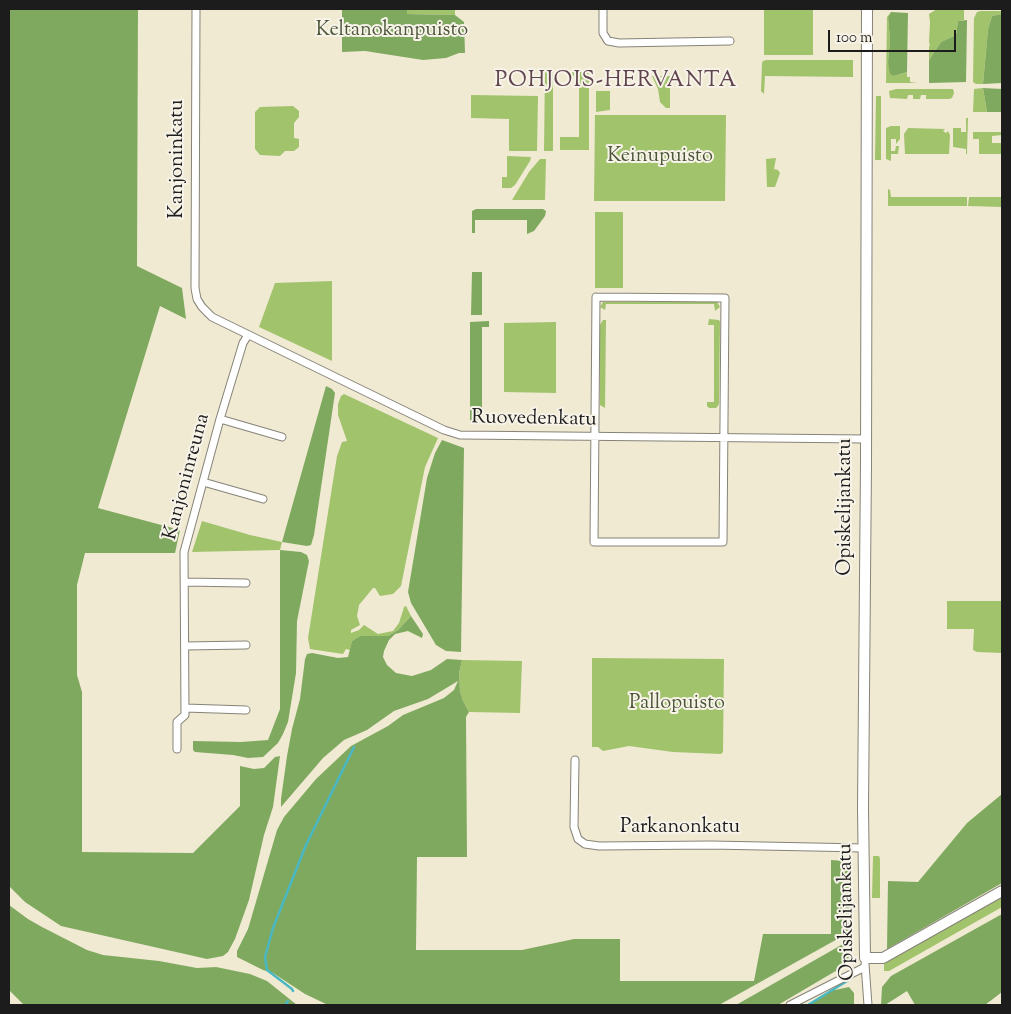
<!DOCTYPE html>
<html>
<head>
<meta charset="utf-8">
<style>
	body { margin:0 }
	#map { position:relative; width:1011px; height:1014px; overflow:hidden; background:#f0ead3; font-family:"Sorts Mill Goudy",serif }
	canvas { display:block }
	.frame { position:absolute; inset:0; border:10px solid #1c1c1c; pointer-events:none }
	.scale { position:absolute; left:828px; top:30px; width:128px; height:22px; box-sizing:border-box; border:2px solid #1c1c1c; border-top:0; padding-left:6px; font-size:15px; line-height:18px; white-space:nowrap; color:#1c1c1c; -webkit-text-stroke:4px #f7f3e8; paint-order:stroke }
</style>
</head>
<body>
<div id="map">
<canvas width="1011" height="1014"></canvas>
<div class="frame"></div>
<div class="scale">100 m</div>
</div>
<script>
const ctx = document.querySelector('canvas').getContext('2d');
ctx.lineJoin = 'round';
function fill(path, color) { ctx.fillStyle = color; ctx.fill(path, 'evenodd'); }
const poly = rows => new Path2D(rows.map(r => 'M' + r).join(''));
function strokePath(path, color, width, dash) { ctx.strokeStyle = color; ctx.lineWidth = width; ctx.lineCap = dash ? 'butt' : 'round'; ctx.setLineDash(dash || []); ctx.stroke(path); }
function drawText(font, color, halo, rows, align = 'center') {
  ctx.font = font + ' "Sorts Mill Goudy",serif'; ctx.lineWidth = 4; ctx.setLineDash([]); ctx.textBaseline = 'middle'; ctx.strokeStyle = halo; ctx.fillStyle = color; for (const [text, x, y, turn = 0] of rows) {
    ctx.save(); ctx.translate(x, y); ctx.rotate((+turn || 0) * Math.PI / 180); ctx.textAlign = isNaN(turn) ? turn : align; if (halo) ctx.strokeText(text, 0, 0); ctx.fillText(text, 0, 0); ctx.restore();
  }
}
fill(poly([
	[407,9,455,9,455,15,407,14],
	[764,9,813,9,813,55,764,55],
	[937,9,964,9,964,20,958,21,956,35,941,42,929,60,929,46,930,46,929,42,930,22,929,14],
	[981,11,1002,11,1002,14,992,16,988,29,983,84,976,84,973,82,974,18,977,12],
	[891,12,888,17,890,40,888,62,894,76,907,72,907,77,910,77,910,82,917,83,886,83,887,17],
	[766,60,853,60,853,77,765,76,764,94,761,91,762,63,763,61],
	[545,68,553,68,553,151,544,151],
	[572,72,589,72,589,150,560,150,560,137,579,137,579,76,572,76],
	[652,76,670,76,670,108,666,108,660,102,658,89],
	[983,88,987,112,973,112,974,89],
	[896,89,953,89,954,93,952,98,949,99,926,99,926,95,921,95,920,99,913,99,913,95,908,95,907,99,890,98,889,91],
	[596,91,610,91,610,110,596,112],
	[471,95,538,96,537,151,509,151,509,119,471,118],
	[876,96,881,96,881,160,875,160],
	[293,106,299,111,299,117,294,123,294,138,299,139,299,147,294,151,285,151,280,156,260,155,255,149,255,112,260,107],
	[595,115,726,115,725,201,594,201],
	[966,118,968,118,967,154,966,154,966,149,953,147,953,128,961,128,961,132,966,132],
	[891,126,900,126,900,139,896,144,896,139,891,139,891,151,895,151,896,146,899,146,898,154,891,154,891,161,886,159,886,128],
	[908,128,945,129,943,131,946,133,948,131,950,135,949,154,905,154,904,134],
	[973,132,1002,132,1002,135,992,136,992,143,1002,143,1002,154,979,154,979,139,973,139],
	[507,156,531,157,530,161,515,185,511,188,502,188,502,177,507,177],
	[776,158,774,169,778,170,780,173,775,187,767,187,766,159],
	[540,159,546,159,545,200,512,200,529,172],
	[888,189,890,190,891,197,967,197,967,206,888,206],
	[969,197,1002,197,1002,207,968,206],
	[595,212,623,212,623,288,595,288],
	[332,281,332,361,259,327,275,283],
	[603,302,717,302,720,307,715,311,714,304,606,304,605,310,600,307],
	[709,319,719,320,720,322,719,403,718,406,716,408,709,408,707,406,707,402,714,402,714,325,708,325],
	[603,320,606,320,605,408,600,405,600,325],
	[556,322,556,393,504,392,504,323],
	[344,394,438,438,425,467,401,586,393,594,380,596,375,588,373,588,359,605,357,616,360,625,351,630,351,633,359,630,364,625,378,634,393,631,399,623,404,607,406,606,411,616,398,630,388,636,360,636,352,641,350,650,346,649,343,654,310,649,308,638,337,456,342,442,347,441,338,415,338,404,341,396],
	[202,521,250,535,282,542,280,550,192,552],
	[947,601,1002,601,1002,653,977,652,973,650,974,629,947,629],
	[592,658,724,659,723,752,721,754,673,752,629,746,603,751,598,747,592,747],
	[462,660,522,661,520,713,469,712,463,701,460,691,459,673],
	[873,856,879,856,880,859,880,898,872,898],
	[1002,897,1002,907,889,971,884,971,884,963,887,961]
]), '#a1c36c');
fill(poly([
	[9,9,138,9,137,266,182,288,186,319,160,306,98,508,180,530,175,553,85,553,77,585,77,675,82,692,82,852,193,853,240,806,240,766,254,769,264,768,275,757,280,756,273,807,264,835,249,900,235,939,228,952,223,956,207,959,61,926,25,902,9,886],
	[342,9,407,9,407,14,455,15,464,22,465,53,459,53,446,58,423,60,365,51,342,52],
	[891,12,908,13,907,72,894,76,890,74,888,62,890,40,888,17],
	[1002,14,1002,83,983,84,988,29,992,16],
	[967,20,966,82,929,83,929,60,941,42,956,35,958,21],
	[983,88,1002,89,1002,112,987,112],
	[476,209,543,209,546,211,545,216,534,231,527,234,527,220,475,220,475,233,472,233,472,211],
	[472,272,482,272,482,315,471,315],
	[489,321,489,327,482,327,482,423,470,423,470,322],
	[326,386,332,389,335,393,314,535,311,545,307,546,282,542],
	[442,440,464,448,461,652,446,651,436,645,411,603,408,592,427,478,435,453],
	[280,550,301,552,307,555,309,561,297,621,296,673,288,722,283,734,278,743,263,757,248,758,233,755,195,752,193,750,193,741,241,742,268,740,280,709],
	[411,616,423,634,422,638,408,631,395,634,389,640,384,651,383,657,387,665,396,673,412,676,431,670,447,659,462,660,459,673,460,691,463,701,469,712,466,717,467,857,417,857,416,950,522,950,574,939,620,939,620,981,754,981,763,934,831,934,831,860,845,861,850,868,850,932,719,1005,328,1005,305,994,273,973,263,970,237,957,237,951,248,929,277,830,284,817,316,779,351,746,388,726,403,715,444,698,454,690,458,681,428,699,394,711,367,730,344,740,323,758,281,807,281,799,287,756,292,729,300,699,305,659,307,654,312,653,338,658,348,657,352,641,360,636,388,636,398,630],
	[1002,794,1002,883,887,949,888,881,918,882,967,823],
	[9,905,28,919,42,927,87,950,103,955,159,961,197,968,216,967,250,974,267,981,297,1005,24,1005,9,990],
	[1002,914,1002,992,985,1005,915,1005,907,991,885,1005,881,1005,882,987,891,976],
	[850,940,848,965,834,972,778,1005,736,1005],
	[849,987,854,993,854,1005,808,1005,830,991]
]), '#80a960');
strokePath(poly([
	[293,991,292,989,267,970,265,957,273,928,306,845,354,747],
	[285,1005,288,1001],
	[808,1005,852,978]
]), '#4ab8c3', 2.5);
const minor = poly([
	[196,9,195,288,197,299,202,307,212,317,444,430,460,435,865,439],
	[603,9,603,33,608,41,619,43,730,41],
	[596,297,725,298,723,542,594,542,596,297],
	[220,419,282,437],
	[203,482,263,499],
	[185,582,246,583],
	[185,646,246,645],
	[185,708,246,710],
	[177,749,177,722,185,715,184,552,220,419,243,343,248,335],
	[575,760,574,827,578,839,585,844,599,846,711,845,864,848],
	[865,964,868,1005],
	[790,1005,865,967]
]);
const secondary = poly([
	[867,9,866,464,863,808,865,958,883,958,1002,891]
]);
strokePath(minor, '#868378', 9);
strokePath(secondary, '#868378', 12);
strokePath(minor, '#fff', 7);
strokePath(secondary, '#fff', 10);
drawText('20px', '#4b5638', '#f7f3e8', [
	["Keltanokanpuisto",392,32],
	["Keinupuisto",660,158],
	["Pallopuisto",677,705]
]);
drawText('20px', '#1c1c1c', '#f7f3e8', [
	["Kanjoninkatu",179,159,-90],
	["Ruovedenkatu",534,420,1],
	["Kanjoninreuna",188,477,-75],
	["Opiskelijankatu",847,507,-90],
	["Parkanonkatu",680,829],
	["Opiskelijankatu",848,912,-91]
]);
ctx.letterSpacing = '1px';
drawText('22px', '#60454e', '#f7f3e8', [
	["POHJOIS-HERVANTA",616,82]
]);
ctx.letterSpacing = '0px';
</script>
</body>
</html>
